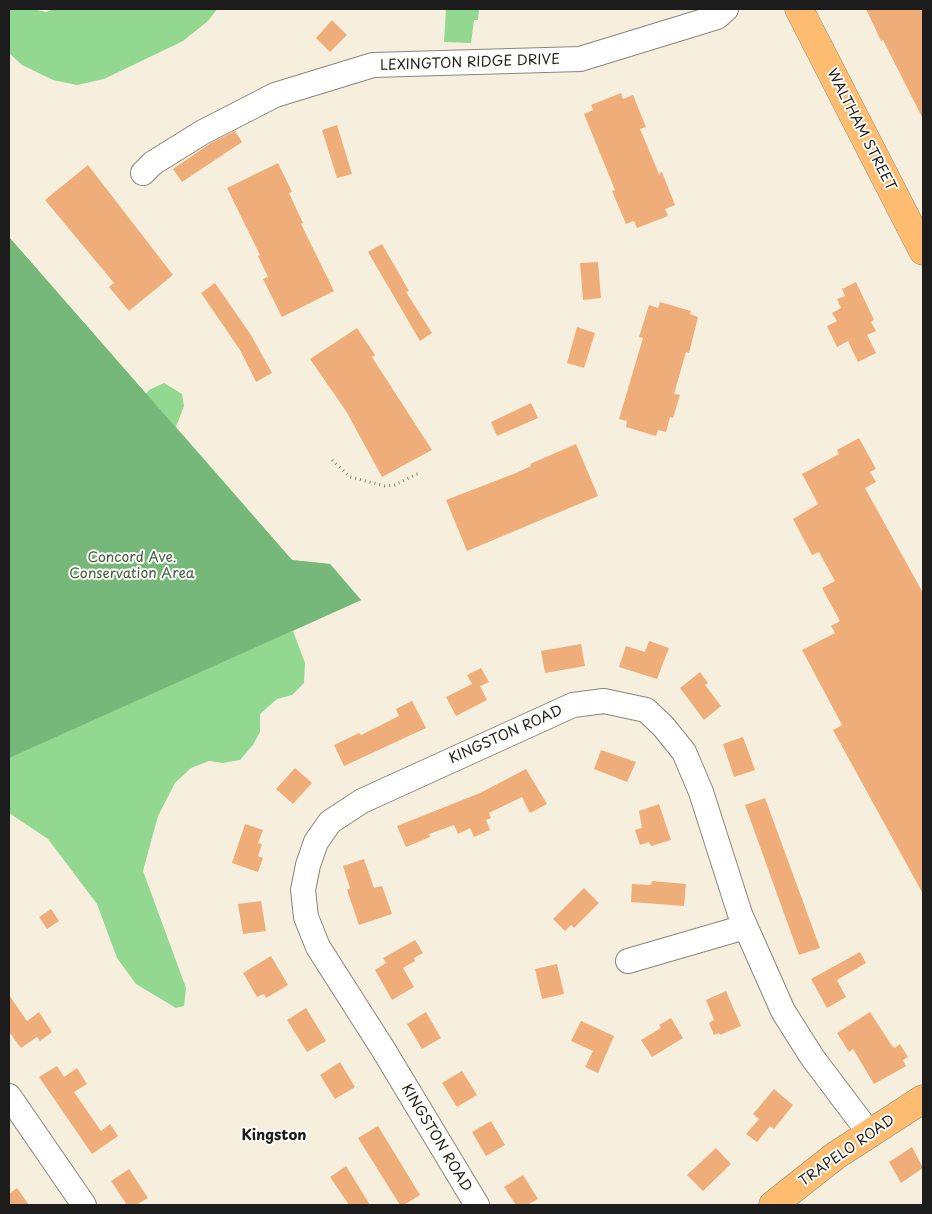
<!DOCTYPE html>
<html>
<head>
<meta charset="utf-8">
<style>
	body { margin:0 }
	#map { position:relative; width:932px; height:1214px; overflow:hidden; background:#f7efdd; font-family:"Playpen Sans",sans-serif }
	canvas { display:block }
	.frame { position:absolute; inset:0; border:10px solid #1c1c1c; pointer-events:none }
</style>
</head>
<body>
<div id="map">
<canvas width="932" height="1214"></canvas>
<div class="frame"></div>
</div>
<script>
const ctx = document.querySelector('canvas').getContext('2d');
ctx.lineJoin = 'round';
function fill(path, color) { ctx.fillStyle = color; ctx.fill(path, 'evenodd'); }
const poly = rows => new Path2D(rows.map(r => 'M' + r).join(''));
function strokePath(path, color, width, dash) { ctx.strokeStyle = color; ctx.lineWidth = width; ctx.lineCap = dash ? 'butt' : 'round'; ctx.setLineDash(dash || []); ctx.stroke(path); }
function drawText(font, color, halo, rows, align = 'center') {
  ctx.font = font + ' "Playpen Sans",sans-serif'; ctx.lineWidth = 4; ctx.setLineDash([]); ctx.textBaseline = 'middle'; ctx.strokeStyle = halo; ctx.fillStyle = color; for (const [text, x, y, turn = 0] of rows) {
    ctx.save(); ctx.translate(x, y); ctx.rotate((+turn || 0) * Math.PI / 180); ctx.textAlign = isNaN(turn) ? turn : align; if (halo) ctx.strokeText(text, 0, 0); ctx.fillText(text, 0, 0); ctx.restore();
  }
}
fill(poly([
	[9,9,33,9,46,12,54,9,217,9,208,21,183,41,104,79,77,85,53,80,22,65,9,53],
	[446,9,479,9,478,20,474,20,471,43,444,42],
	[9,237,146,394,149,390,164,383,182,394,184,406,176,427,292,560,330,564,361,600,293,631,305,663,304,683,292,695,277,699,260,714,260,732,253,745,240,760,223,763,209,761,191,768,175,783,158,816,143,871,186,988,184,1006,176,1008,136,984,117,958,97,904,48,839,9,813]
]), '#93d890');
fill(poly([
	[9,237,292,560,330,564,361,600,9,758]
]), '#76b87a');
fill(poly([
	[866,9,923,9,923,119,883,40,881,41],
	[332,20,347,35,330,52,316,38],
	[621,93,623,99,633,95,646,127,640,129,659,174,662,172,675,205,665,209,668,216,637,228,634,221,626,224,612,191,615,190,584,114,593,110,591,105],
	[337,125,352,174,337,178,322,130],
	[235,131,242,142,182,182,173,169,211,143],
	[278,163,292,192,289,193,303,223,301,224,334,291,282,317,263,279,268,277,258,256,260,255,227,188],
	[88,165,173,275,129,311,109,287,114,283,45,200],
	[382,244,409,291,406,292,432,333,420,341,368,252],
	[598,262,601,298,583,300,580,263],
	[856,282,874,320,871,322,876,331,867,335,876,353,858,362,848,341,837,347,827,326,837,321,832,313,841,308,837,299,845,296,842,289],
	[215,283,251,335,272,373,256,382,240,350,201,293],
	[660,302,691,311,690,314,698,317,689,353,686,352,674,394,680,395,673,418,670,417,666,432,658,430,656,436,626,427,627,421,619,419,643,338,639,337,649,305,658,308],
	[577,327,595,333,584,368,567,363],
	[357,328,375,355,372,357,432,450,382,477,346,411,310,359],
	[531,403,538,418,497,436,491,422],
	[859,438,876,469,870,472,876,482,865,488,923,593,923,894,833,730,842,725,802,650,835,633,831,626,840,621,822,588,835,581,819,552,812,555,793,519,818,504,802,474,839,454,837,450],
	[576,444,598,496,467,551,446,500,516,473,531,466,530,464],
	[649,641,669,648,657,679,619,667,626,646,645,652],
	[581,644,585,666,545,673,541,651],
	[481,668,489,682,480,686,487,700,456,716,446,697,472,684,467,675],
	[700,672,708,683,705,685,721,706,704,720,680,688],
	[412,701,426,728,344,766,334,745,359,733,361,735,399,716,396,709],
	[743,737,755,770,734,777,723,744],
	[601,750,636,762,627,782,594,769],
	[295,768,312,783,293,804,276,789],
	[526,769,547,804,530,813,522,797,489,813,491,818,486,820,490,830,474,837,470,828,458,834,454,825,429,834,430,837,406,847,397,826,480,793],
	[765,798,820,948,799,955,745,805],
	[659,804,671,840,651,846,649,842,640,845,635,830,642,828,639,811],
	[245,824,263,830,258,843,262,844,258,856,263,858,258,872,232,863],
	[364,859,374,888,382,886,392,914,359,925,347,890,350,888,343,866],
	[652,881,686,884,684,906,631,902,632,884,651,885],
	[584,888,599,903,574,928,571,925,565,931,553,919],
	[261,901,266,931,243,934,238,904],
	[51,909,59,921,47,929,39,917],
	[415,940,423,953,414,958,415,961,403,968,414,987,392,1000,375,970,386,963,383,958],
	[860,952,866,963,837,980,846,997,827,1008,811,979],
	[271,956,288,985,266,998,264,994,257,997,243,973],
	[557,964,564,994,542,999,535,969],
	[726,991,741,1026,720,1035,719,1033,714,1035,709,1023,714,1020,706,1000],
	[9,995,27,1021,39,1012,52,1032,40,1041,37,1037,21,1048,9,1032],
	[306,1008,326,1041,307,1052,287,1020],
	[426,1012,441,1038,422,1049,407,1024],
	[870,1012,892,1046,895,1048,900,1044,908,1057,903,1060,906,1066,874,1084,853,1049,849,1052,837,1033],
	[671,1018,683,1038,652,1057,641,1040,661,1028,659,1025],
	[581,1021,614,1036,598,1073,585,1067,593,1051,571,1041],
	[340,1062,355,1087,335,1099,320,1075],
	[57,1066,64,1077,77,1068,87,1084,74,1092,101,1131,110,1124,118,1136,92,1154,39,1077],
	[462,1071,477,1095,457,1107,442,1083],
	[774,1089,793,1105,774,1129,770,1126,757,1142,746,1134,759,1119,753,1114],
	[491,1121,505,1145,486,1156,472,1132],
	[378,1126,420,1195,404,1205,400,1205,358,1138],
	[912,1147,923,1168,901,1183,889,1162],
	[716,1148,731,1164,703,1191,687,1175],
	[346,1166,370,1205,349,1205,330,1177],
	[129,1169,148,1198,136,1205,127,1205,111,1181],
	[523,1175,538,1199,527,1205,516,1205,504,1187],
	[17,1188,29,1205,9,1205,9,1194]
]), '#efae79');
const minor = poly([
	[143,173,153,163,203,132,275,95,373,65,580,59,717,17,726,9],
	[628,961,745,927],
	[9,1096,84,1205],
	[477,1205,383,1049,318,947,306,917,303,890,308,865,316,842,330,822,362,801,573,705,604,701,646,710,663,726,684,752,701,792,740,914,783,1011,812,1057,870,1134]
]);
const major = poly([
	[799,9,923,251],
	[773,1205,835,1156,923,1099]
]);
strokePath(minor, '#8a867c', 26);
strokePath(major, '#8a867c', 29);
strokePath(poly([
	[332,460,350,477,385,486,395,485,421,472]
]), '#8a867c', 3, [1, 4]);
strokePath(minor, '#fff', 24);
strokePath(major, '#fdbc70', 28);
drawText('14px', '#1c1c1c', '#fdfcf7', [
	["LEXINGTON RIDGE DRIVE",470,63,-2],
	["WALTHAM STREET",861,130,63],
	["KINGSTON ROAD",506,735,-24],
	["KINGSTON ROAD",436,1138,59],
	["TRAPELO ROAD",847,1151,-35]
]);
drawText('14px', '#465e45', '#fdfcf7', [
	["Concord Ave.",132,558],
	["Conservation Area",132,574]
]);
drawText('bold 15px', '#1c1c1c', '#fdfcf7', [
	["Kingston",274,1136]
]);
</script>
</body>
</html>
